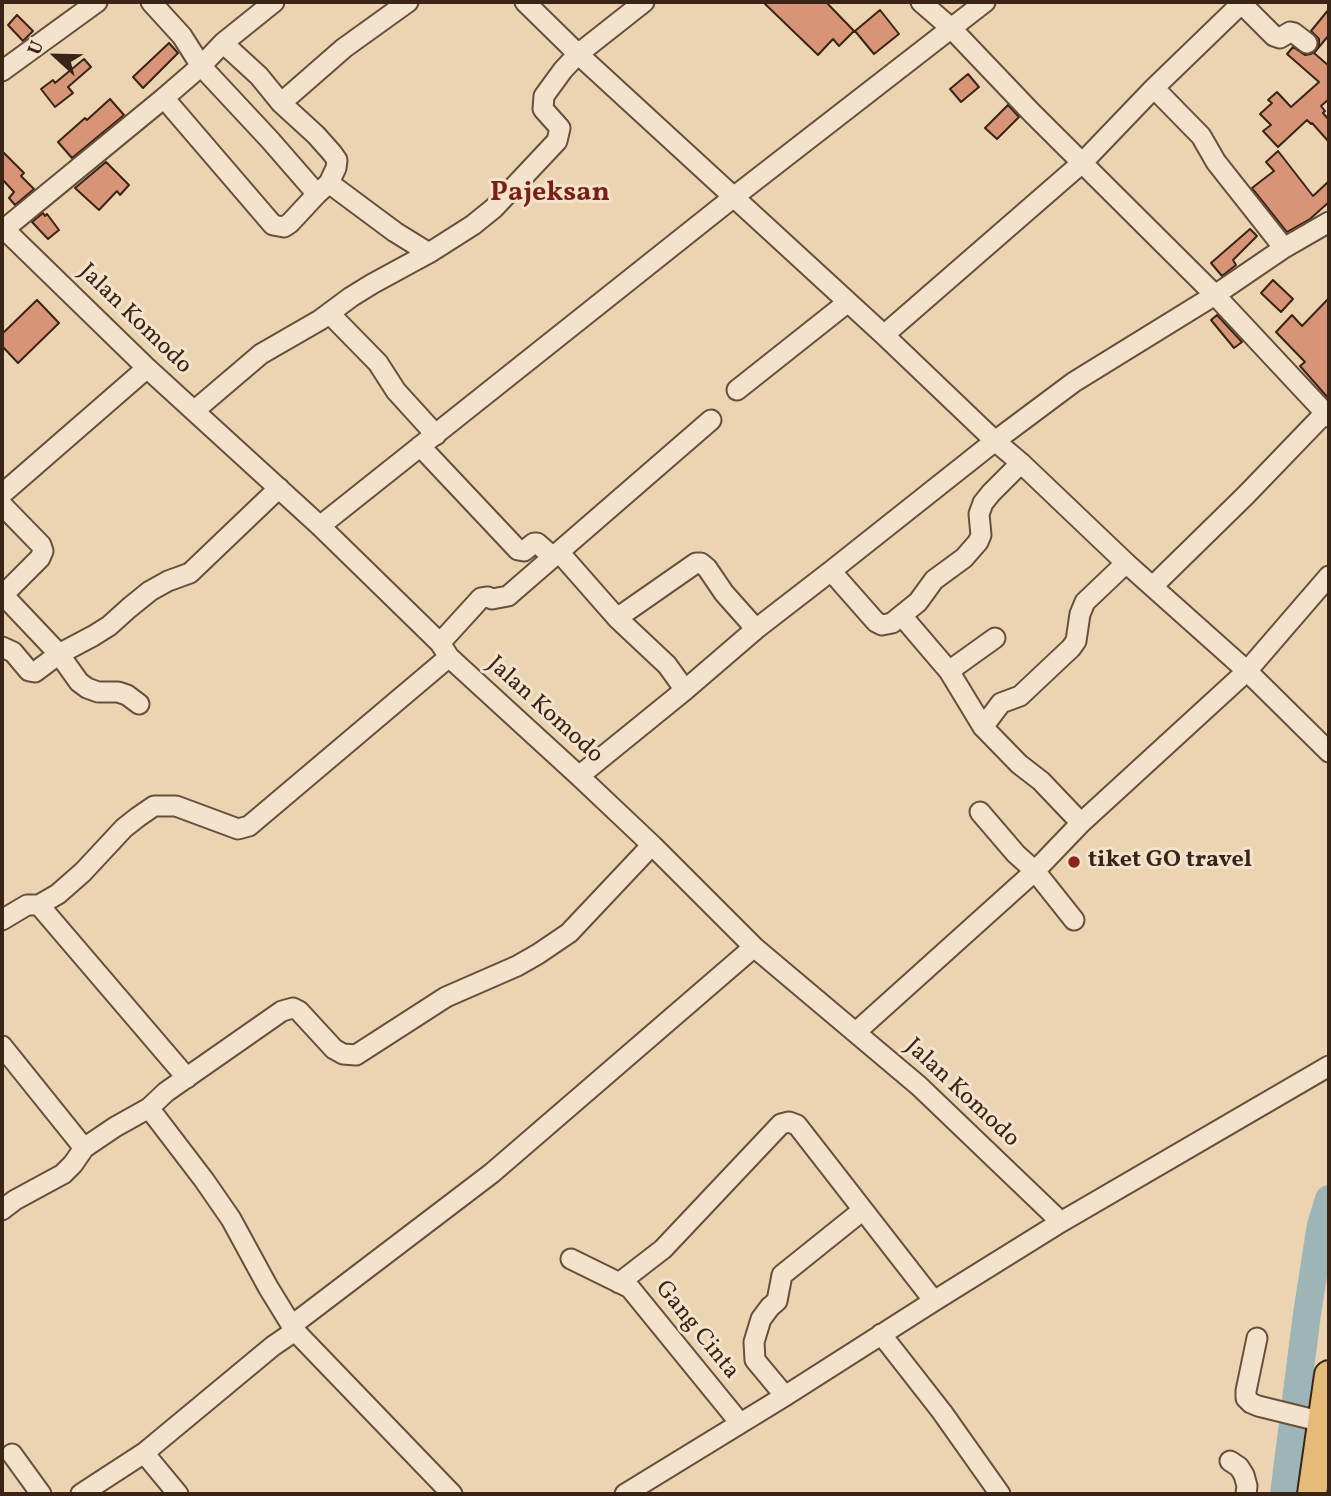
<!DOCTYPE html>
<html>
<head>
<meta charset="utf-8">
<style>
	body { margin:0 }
	#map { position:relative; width:1331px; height:1496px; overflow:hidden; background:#ecd4b2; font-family:Vollkorn,serif }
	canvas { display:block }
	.frame { position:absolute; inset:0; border:4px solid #392415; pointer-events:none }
	.north { position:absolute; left:21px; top:21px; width:70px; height:70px; -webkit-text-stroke:5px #f3e3cd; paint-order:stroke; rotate:292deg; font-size:19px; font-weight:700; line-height:28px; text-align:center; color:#392415 }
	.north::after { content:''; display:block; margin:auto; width:24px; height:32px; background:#392415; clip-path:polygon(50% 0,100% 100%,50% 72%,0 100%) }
</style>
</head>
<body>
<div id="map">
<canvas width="1331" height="1496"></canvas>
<div class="frame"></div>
<div class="north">U</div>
</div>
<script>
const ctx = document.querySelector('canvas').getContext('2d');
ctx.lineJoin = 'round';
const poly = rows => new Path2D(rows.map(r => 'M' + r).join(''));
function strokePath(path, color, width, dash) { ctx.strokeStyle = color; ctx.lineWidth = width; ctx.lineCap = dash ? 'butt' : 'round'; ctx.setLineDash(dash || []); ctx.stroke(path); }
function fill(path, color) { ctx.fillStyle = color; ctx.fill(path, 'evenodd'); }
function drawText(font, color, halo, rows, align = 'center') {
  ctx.font = font + ' Vollkorn,serif'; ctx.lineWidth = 6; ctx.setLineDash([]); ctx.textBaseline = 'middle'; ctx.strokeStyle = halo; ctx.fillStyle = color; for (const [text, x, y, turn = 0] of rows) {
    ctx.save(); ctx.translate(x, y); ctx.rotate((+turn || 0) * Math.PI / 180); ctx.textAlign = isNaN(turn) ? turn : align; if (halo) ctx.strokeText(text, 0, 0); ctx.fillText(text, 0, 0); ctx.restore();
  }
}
strokePath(poly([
	[1284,1494,1307,1314,1321,1225,1329,1199]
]), '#9db5b7', 28);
const building = poly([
	[763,2,826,2,854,31,839,46,833,39,818,55,763,2],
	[1329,9,1329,35,1314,53,1329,66,1329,99,1321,106,1325,111,1323,113,1329,120,1329,142,1312,123,1311,124,1307,120,1278,147,1263,131,1271,125,1260,114,1272,103,1268,100,1277,92,1291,107,1319,82,1287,54,1293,47,1305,55,1311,54,1316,51,1319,45,1319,39,1311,31,1329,9],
	[880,10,899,34,874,54,855,31,880,10],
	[17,15,33,31,23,41,8,25,17,15],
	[169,43,178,53,143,88,133,77,169,43],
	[84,59,91,67,68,87,73,93,55,107,41,89,53,80,55,83,84,59],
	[968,74,979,87,961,102,950,89,968,74],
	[110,99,124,115,72,158,58,142,85,118,87,120,110,99],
	[1008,105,1019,117,997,139,985,128,1008,105],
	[2,151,24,173,21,176,34,189,15,205,9,198,14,192,2,179,2,151],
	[1278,151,1313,196,1329,181,1329,202,1310,219,1287,232,1252,188,1274,171,1266,162,1278,151],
	[106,162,129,185,120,195,117,191,99,210,75,188,106,162],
	[43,213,45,216,47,214,59,230,48,239,32,222,43,213],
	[1250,229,1257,236,1233,260,1236,265,1222,276,1211,263,1250,229],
	[1273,280,1293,299,1281,312,1261,293,1273,280],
	[1329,298,1329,399,1300,366,1305,362,1276,332,1292,315,1302,326,1329,298],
	[37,300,59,323,18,363,2,346,2,334,37,300],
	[1217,315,1242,342,1234,348,1211,320,1217,315]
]);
fill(building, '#d79476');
strokePath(building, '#392415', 2);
const minor = poly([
	[151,2,182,36,201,66,270,140,317,194,329,183],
	[525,2,578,54,884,335,995,441,1021,463,1126,563,1247,671,1329,752],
	[921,2,951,28,1032,113,1215,295,1329,417],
	[1241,3,1274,36,1280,38,1290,32,1294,33,1307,43],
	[223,43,259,76,281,103,316,135,332,153,337,160,336,168,329,183,395,232,429,253],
	[2,71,97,2],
	[1154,88,1201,136,1216,162,1284,248],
	[164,98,273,225,284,227,290,223,317,194],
	[281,103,344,48,408,2],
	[2,227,147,368,320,526,440,643,449,657,579,776,652,845,754,947,919,1086,1061,1222],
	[2,231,164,98,201,66,223,43,274,2],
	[330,314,378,363,396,391,436,435],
	[884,335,1083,162,1154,88,1243,2],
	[737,390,848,302],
	[194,411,261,354,320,320,351,297,372,284,429,253,473,225,494,208,557,141,560,128,543,109,544,96,563,70,578,54,644,2],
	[420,446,518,550,524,551,534,543,537,543,553,557],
	[2,494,147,368],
	[2,505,41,545,43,551,40,558,7,591,6,598,59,654,79,682,87,688,98,692,118,692,127,695,139,704],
	[320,526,735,196,985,2],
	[559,552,617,618],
	[831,571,876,622,882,625,892,623,918,602,934,580,964,558,978,542,981,535,979,514,983,503,991,493,1021,463],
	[1153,586,1246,495,1325,413],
	[902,616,949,671,983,727,1019,764,1041,781,1081,823],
	[440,643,481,598,488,597,492,599,508,596,711,420],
	[2,647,13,652,29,671,35,672,59,654,93,636,109,626,129,608,150,591,168,581,190,573,279,488],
	[949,671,995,638],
	[685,690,667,665,617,618,696,563,701,563,707,568,724,593,756,629],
	[983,727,1001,703,1020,696,1071,648,1076,641,1080,614,1085,602,1126,563],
	[579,776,685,690,756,629,831,571,995,441,1074,382,1215,295,1284,248,1329,222],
	[980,812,1016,854,1035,871,1074,920],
	[39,905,187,1078],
	[2,920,27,905,39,905,58,894,83,872,124,828,138,817,154,806,176,806,238,829,249,826,449,657],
	[856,1032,1035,871,1081,823,1247,671,1329,576],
	[2,1046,84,1148],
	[149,1108,204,1180,231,1219,268,1287,295,1331,452,1494],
	[2,1210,15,1200,63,1174,73,1164,84,1148,115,1127,149,1108,166,1092,282,1011,293,1008,299,1011,334,1049,343,1054,356,1055,446,997,517,966,538,954,569,933,652,845],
	[571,1259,630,1288,740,1423],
	[619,1283,663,1249,781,1124,789,1122,797,1125,934,1301],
	[291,1326,492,1173,754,947],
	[881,1334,942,1412,1000,1494],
	[1257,1338,1246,1391,1246,1398,1251,1403,1258,1406,1323,1422],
	[785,1396,755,1360,754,1342,761,1319,770,1307,777,1301,782,1275,863,1210],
	[144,1453,178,1494],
	[12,1454,41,1494],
	[1230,1461,1239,1467,1244,1475,1247,1486,1246,1494],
	[81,1494,144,1453,273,1346,295,1331],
	[625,1494,785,1396,934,1301,1061,1222,1329,1066]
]);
const highway = poly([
	[1312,1494,1329,1375]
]);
strokePath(minor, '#66503c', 23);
strokePath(highway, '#392415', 32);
strokePath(minor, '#f3e3cd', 19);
strokePath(highway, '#e6ba79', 28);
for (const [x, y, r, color] of [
	[1074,862,7,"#8f2418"]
]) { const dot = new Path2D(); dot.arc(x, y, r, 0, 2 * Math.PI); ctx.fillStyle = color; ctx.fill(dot); strokePath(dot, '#f3e3cd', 2.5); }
drawText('24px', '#392415', '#f3e3cd', [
	["Jalan Komodo",134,320,44],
	["Jalan Komodo",544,711,42],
	["Jalan Komodo",961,1094,43],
	["Gang Cinta",696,1331,51]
]);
drawText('bold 24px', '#392415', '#f3e3cd', [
	["tiket GO travel",1088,862]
], 'left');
drawText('bold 28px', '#7a1f14', '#f3e3cd', [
	["Pajeksan",550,195]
]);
</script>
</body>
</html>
